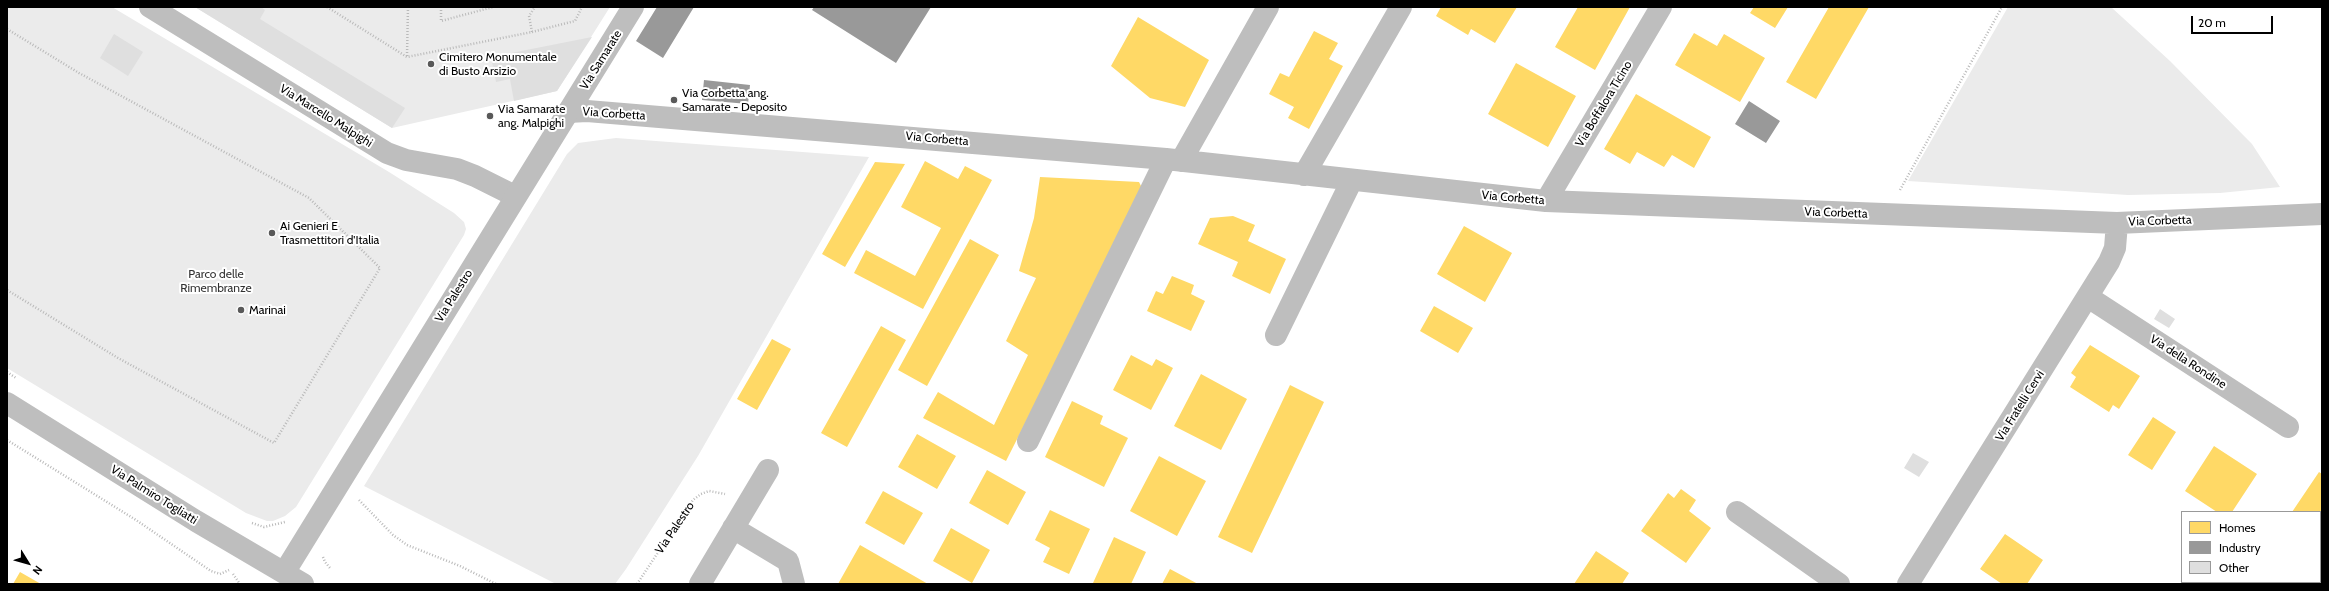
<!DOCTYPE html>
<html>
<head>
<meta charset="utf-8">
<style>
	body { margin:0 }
	#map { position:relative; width:2329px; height:591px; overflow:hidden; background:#fff; font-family:Cabin,sans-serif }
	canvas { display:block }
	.frame { position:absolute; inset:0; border:8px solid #000; pointer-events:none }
	.legend { position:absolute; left:2181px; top:511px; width:140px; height:72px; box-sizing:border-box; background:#fff; border:1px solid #999; margin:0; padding:5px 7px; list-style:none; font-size:12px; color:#000 }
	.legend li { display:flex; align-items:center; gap:8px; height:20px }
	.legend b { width:20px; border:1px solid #999 }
	.north { position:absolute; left:8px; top:543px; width:40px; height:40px; -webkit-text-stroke:3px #fff; paint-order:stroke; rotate:127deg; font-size:11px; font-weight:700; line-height:16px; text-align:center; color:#000 }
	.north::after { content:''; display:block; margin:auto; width:14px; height:18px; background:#000; clip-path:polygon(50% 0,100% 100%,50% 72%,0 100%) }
	.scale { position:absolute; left:2191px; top:16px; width:82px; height:18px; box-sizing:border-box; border:2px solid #000; border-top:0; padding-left:5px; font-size:12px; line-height:14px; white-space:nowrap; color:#000; -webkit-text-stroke:3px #fff; paint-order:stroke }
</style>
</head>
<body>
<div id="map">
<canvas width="2329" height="591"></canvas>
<div class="frame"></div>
<ul class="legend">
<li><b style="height:11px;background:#ffd966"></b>Homes</li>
<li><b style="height:11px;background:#999"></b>Industry</li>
<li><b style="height:11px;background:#dfdfdf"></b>Other</li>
</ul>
<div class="north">N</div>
<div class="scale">20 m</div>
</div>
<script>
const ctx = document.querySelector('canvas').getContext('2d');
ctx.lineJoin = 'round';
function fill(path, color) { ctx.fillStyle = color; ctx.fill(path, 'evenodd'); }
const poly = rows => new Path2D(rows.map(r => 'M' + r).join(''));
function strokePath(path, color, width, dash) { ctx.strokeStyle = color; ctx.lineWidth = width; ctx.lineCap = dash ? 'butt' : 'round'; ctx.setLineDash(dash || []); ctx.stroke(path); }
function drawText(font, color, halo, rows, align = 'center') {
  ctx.font = font + ' Cabin,sans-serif'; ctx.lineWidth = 4; ctx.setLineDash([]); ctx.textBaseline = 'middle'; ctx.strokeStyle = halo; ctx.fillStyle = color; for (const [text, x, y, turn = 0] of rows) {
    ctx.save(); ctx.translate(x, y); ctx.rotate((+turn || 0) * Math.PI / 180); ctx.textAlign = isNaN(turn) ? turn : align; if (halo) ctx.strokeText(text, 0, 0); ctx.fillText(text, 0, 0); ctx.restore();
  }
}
fill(poly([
	[7,7,112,7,389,172,454,213,464,222,466,229,464,235,296,507,285,516,273,521,267,521,246,513,7,368],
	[195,7,610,7,557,91,392,128],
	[2008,7,2111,7,2170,61,2252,144,2280,187,2220,193,2128,195,1908,181],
	[616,138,869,157,698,456,626,569,615,584,556,584,364,486,567,154,578,143]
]), '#ebebeb');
fill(poly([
	[1441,7,1517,7,1495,43,1471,29,1468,35,1436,16],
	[1578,7,1630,7,1595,70,1555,47],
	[1754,7,1788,7,1775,28,1750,13],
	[1829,7,1869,7,1816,99,1786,82],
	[1138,17,1209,60,1185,107,1150,98,1111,66],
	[1314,31,1338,43,1329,59,1343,66,1309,129,1288,118,1294,107,1269,94,1280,73,1289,77],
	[1694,33,1717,46,1724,34,1765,58,1740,102,1675,65],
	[1516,63,1576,96,1548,147,1488,114],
	[1636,94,1711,137,1694,168,1672,155,1664,167,1637,152,1630,164,1604,149],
	[925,161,958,179,965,166,992,180,923,309,854,273,866,250,915,276,941,228,901,207],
	[875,162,905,164,845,267,822,254],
	[1040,177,1139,182,1143,190,1006,461,923,418,938,392,994,425,1028,355,1006,341,1036,278,1019,271,1034,218],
	[1233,216,1255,225,1248,241,1286,259,1270,294,1232,276,1238,262,1198,244,1210,218],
	[1464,226,1512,253,1485,302,1437,274],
	[970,239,999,255,927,386,898,370],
	[1172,276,1194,285,1191,294,1205,301,1191,331,1147,311,1156,291,1163,294],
	[1434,306,1473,328,1458,353,1420,331],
	[881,326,906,340,847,447,821,433],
	[772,339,791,349,757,410,737,399],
	[2090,345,2140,376,2119,409,2113,405,2109,412,2070,387,2076,377,2071,373],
	[1131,355,1152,366,1156,359,1173,368,1151,410,1113,390],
	[1201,374,1247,399,1221,450,1174,426],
	[1290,385,1324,402,1252,553,1218,537],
	[1072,401,1103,416,1100,424,1128,438,1104,487,1045,457],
	[2153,417,2176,432,2152,470,2128,455],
	[917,434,956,456,937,489,898,467],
	[2214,446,2257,474,2232,512,2217,512,2185,491],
	[1159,456,1206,481,1177,536,1130,511],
	[987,470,1026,492,1008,525,969,503],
	[2319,472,2322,474,2322,550,2320,553,2320,512,2292,512],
	[1681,489,1696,500,1689,511,1711,528,1686,563,1641,531,1668,493,1674,498],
	[883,491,923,513,904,545,865,523],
	[1050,510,1090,529,1069,574,1043,562,1050,548,1035,540],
	[951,528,990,550,972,583,933,561],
	[2005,534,2043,560,2027,584,2002,584,1980,569],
	[1114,537,1146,552,1131,584,1095,584,1093,583],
	[860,545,928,584,838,584],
	[1596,551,1629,573,1622,584,1574,584],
	[1170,569,1198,584,1162,584],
	[20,572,41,584,13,584]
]), '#ffd966');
fill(poly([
	[657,7,694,7,663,58,636,41],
	[814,7,931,7,896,63,812,10],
	[704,80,750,85,748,104,702,100],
	[1749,101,1780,121,1766,143,1735,124]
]), '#999');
fill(poly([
	[195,7,261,7,265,10,260,19,405,108,392,128],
	[114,34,143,52,128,76,100,58],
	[592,37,557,91,514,101,510,79,496,82,491,57],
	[2160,309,2175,319,2169,328,2154,319],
	[1913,453,1929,462,1919,477,1904,468]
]), '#dfdfdf');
strokePath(poly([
	[327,7,407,57,532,32,529,16,535,7],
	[441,7,441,21,493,7],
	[7,29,79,73,309,198,380,268,274,443,118,358,7,290],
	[532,32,575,21,582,7],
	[407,56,408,7],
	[1900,190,2002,7],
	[7,372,16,378],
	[7,440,136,520,211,571,220,574,229,570],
	[359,500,393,535,407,545,460,566,496,584],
	[252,523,264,527,285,522],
	[323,557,325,562,330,568],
	[233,574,240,584],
	[637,584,693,500,701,494,709,491,725,494]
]), '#b9b9b9', 2.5, [1, 2]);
strokePath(poly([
	[150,7,387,153,406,160,457,169,475,176,515,196],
	[568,112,587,111,1166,159,1546,201,2117,223,2322,214],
	[1181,161,1268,7],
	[1304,175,1401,7],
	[1546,201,1661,7],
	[2088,297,2288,427],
	[1276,335,1352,180],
	[1028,441,1166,159],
	[1737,512,1839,584],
	[733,528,788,561,794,584],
	[700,584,768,470],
	[1908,584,2109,262,2115,248,2117,223]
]), '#bebebe', 22);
strokePath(poly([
	[7,403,196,521,303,584],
	[284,573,633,7]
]), '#bebebe', 22);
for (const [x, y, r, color] of [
	[431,64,4,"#595959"],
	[674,100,4,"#595959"],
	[490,116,4,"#595959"],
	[272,233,4,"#595959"],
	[241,310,4,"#595959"]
]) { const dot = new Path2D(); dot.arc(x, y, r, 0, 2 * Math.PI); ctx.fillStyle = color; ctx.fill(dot); strokePath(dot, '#fff', 1.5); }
drawText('12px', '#000', '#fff', [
	["Cimitero Monumentale",439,57],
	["di Busto Arsizio",439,71],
	["Via Corbetta ang.",682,93],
	["Samarate - Deposito",682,107],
	["Via Samarate",498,109],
	["ang. Malpighi",498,123],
	["Ai Genieri E",280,226],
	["Trasmettitori d'Italia",280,240],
	["Marinai",249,310]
], 'left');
drawText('12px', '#000', '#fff', [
	["Via Samarate",601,60,-58],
	["Via Boffalora Ticino",1604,104,-59],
	["Via Corbetta",614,114,4],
	["Via Marcello Malpighi",326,116,32],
	["Via Corbetta",937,139,5],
	["Via Corbetta",1513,198,5],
	["Via Corbetta",1836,213,2],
	["Via Corbetta",2160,221,-2],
	["Via Palestro",454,296,-58],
	["Via della Rondine",2188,362,33],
	["Via Fratelli Cervi",2020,406,-58],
	["Via Palmiro Togliatti",154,495,32],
	["Via Palestro",675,528,-56]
]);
drawText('12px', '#323232', '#fff', [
	["Parco delle",216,274],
	["Rimembranze",216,288]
]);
</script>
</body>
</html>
